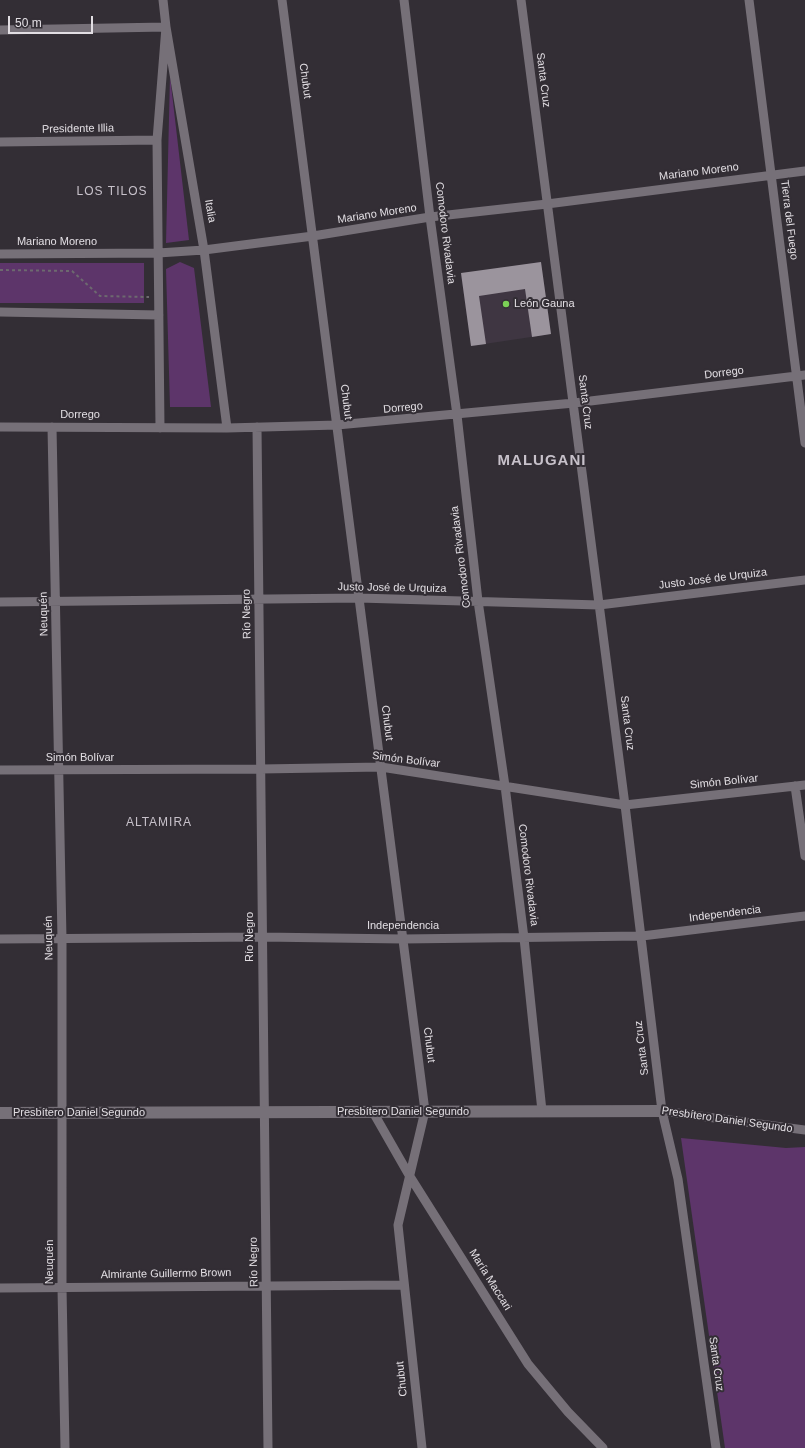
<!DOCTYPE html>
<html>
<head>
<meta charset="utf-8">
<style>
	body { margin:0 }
	#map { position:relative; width:805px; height:1448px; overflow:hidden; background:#332e35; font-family:Helvetica,sans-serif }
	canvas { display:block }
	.scale { position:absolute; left:8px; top:16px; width:85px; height:18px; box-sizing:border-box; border:2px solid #e2dee3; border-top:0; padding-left:5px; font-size:12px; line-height:14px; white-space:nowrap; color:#e2dee3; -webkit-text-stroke:3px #332e35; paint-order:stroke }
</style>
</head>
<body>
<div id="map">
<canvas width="805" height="1448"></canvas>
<div class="scale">50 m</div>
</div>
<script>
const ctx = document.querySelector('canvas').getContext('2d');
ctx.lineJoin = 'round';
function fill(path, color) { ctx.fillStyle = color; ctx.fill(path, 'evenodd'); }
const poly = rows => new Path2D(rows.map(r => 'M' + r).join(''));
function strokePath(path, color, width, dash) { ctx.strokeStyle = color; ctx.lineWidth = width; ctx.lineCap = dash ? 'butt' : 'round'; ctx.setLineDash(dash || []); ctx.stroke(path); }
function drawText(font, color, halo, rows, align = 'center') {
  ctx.font = font + ' Helvetica,sans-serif'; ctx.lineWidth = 4; ctx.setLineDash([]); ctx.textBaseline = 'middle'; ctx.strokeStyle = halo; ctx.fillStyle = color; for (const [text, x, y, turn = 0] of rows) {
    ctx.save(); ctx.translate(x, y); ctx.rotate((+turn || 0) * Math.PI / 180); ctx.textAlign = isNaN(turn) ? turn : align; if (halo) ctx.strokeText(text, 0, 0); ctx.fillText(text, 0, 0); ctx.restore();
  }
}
fill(poly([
	[541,262,551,334,471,346,461,274]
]), '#3f3642');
fill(poly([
	[170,76,189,240,166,243],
	[180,262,194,268,211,407,170,407,166,269],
	[0,263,144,263,144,303,0,303],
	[681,1138,786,1148,805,1147,805,1448,725,1448]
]), '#5d356a');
fill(poly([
	[541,262,551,334,532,337,525,289,479,296,486,344,471,346,461,273]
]), '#9b949d');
strokePath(poly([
	[0,270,72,271,100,296,149,297]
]), '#6d696f', 2, [3, 3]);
strokePath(poly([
	[163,0,166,27,204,250,227,428],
	[282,0,425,1111,398,1225,422,1448],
	[404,0,430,217,457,415,478,601,505,786,524,938,542,1111],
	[521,0,625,805,662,1111,678,1179,716,1448],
	[749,0,805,443],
	[0,30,166,27,157,140,160,428],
	[0,142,157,140],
	[0,254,158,253,204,250,313,236,430,217,547,204,805,171],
	[0,312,159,315],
	[0,427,227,428,337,425,574,403,805,375],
	[52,427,62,939,62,1288,65,1448],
	[257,427,268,1448],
	[0,602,359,598,599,605,805,580],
	[0,770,261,769,381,767,625,805,805,785],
	[795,786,805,856],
	[0,939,262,937,403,939,642,936,805,916],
	[662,1111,805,1130],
	[373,1112,409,1175,528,1364,568,1412,603,1448],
	[0,1288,404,1285]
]), '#767078', 9);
strokePath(poly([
	[0,1113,662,1111]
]), '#767078', 12);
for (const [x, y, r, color] of [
	[506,304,4,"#7bd156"]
]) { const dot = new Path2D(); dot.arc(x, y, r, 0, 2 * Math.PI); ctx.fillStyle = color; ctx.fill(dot); strokePath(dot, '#332e35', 1.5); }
drawText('11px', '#e2dee3', '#332e35', [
	["Santa Cruz",543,80,83],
	["Chubut",305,81,82],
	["Presidente Illia",78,129,-1],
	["Mariano Moreno",699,172,-7],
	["Italia",210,211,80],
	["Mariano Moreno",377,214,-9],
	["Tierra del Fuego",789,220,83],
	["Comodoro Rivadavia",445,233,83],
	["Mariano Moreno",57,242],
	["Dorrego",724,373,-7],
	["Chubut",346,402,83],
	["Santa Cruz",585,402,83],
	["Dorrego",403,408,-5],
	["Dorrego",80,415],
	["Comodoro Rivadavia",461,557,-97],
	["Justo José de Urquiza",713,579,-7],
	["Justo José de Urquiza",392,588,1],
	["Neuquén",44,614,-91],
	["Río Negro",247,614,-91],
	["Chubut",387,723,83],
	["Santa Cruz",627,723,83],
	["Simón Bolívar",80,758],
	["Simón Bolívar",406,760,7],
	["Simón Bolívar",724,782,-6],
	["Comodoro Rivadavia",528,875,83],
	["Independencia",725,914,-7],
	["Independencia",403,926],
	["Río Negro",250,937,-90],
	["Neuquén",49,938,-91],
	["Chubut",429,1045,83],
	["Santa Cruz",642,1048,-97],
	["Presbítero Daniel Segundo",403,1112],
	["Presbítero Daniel Segundo",79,1113],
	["Presbítero Daniel Segundo",727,1120,8],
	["Neuquén",50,1262,-90],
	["Río Negro",254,1262,-91],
	["Almirante Guillermo Brown",166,1274,-1],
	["María Maccari",490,1280,58],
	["Santa Cruz",716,1364,82],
	["Chubut",402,1379,-96]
]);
drawText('11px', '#e2dee3', '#332e35', [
	["León Gauna",514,304]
], 'left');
ctx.letterSpacing = '1px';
drawText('12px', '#c7c1ca', '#332e35', [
	["LOS TILOS",112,192],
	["ALTAMIRA",159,823]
]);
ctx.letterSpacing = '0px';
ctx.letterSpacing = '1px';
drawText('bold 15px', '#c7c1ca', '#332e35', [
	["MALUGANI",542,461]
]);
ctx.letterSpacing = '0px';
</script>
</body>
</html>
